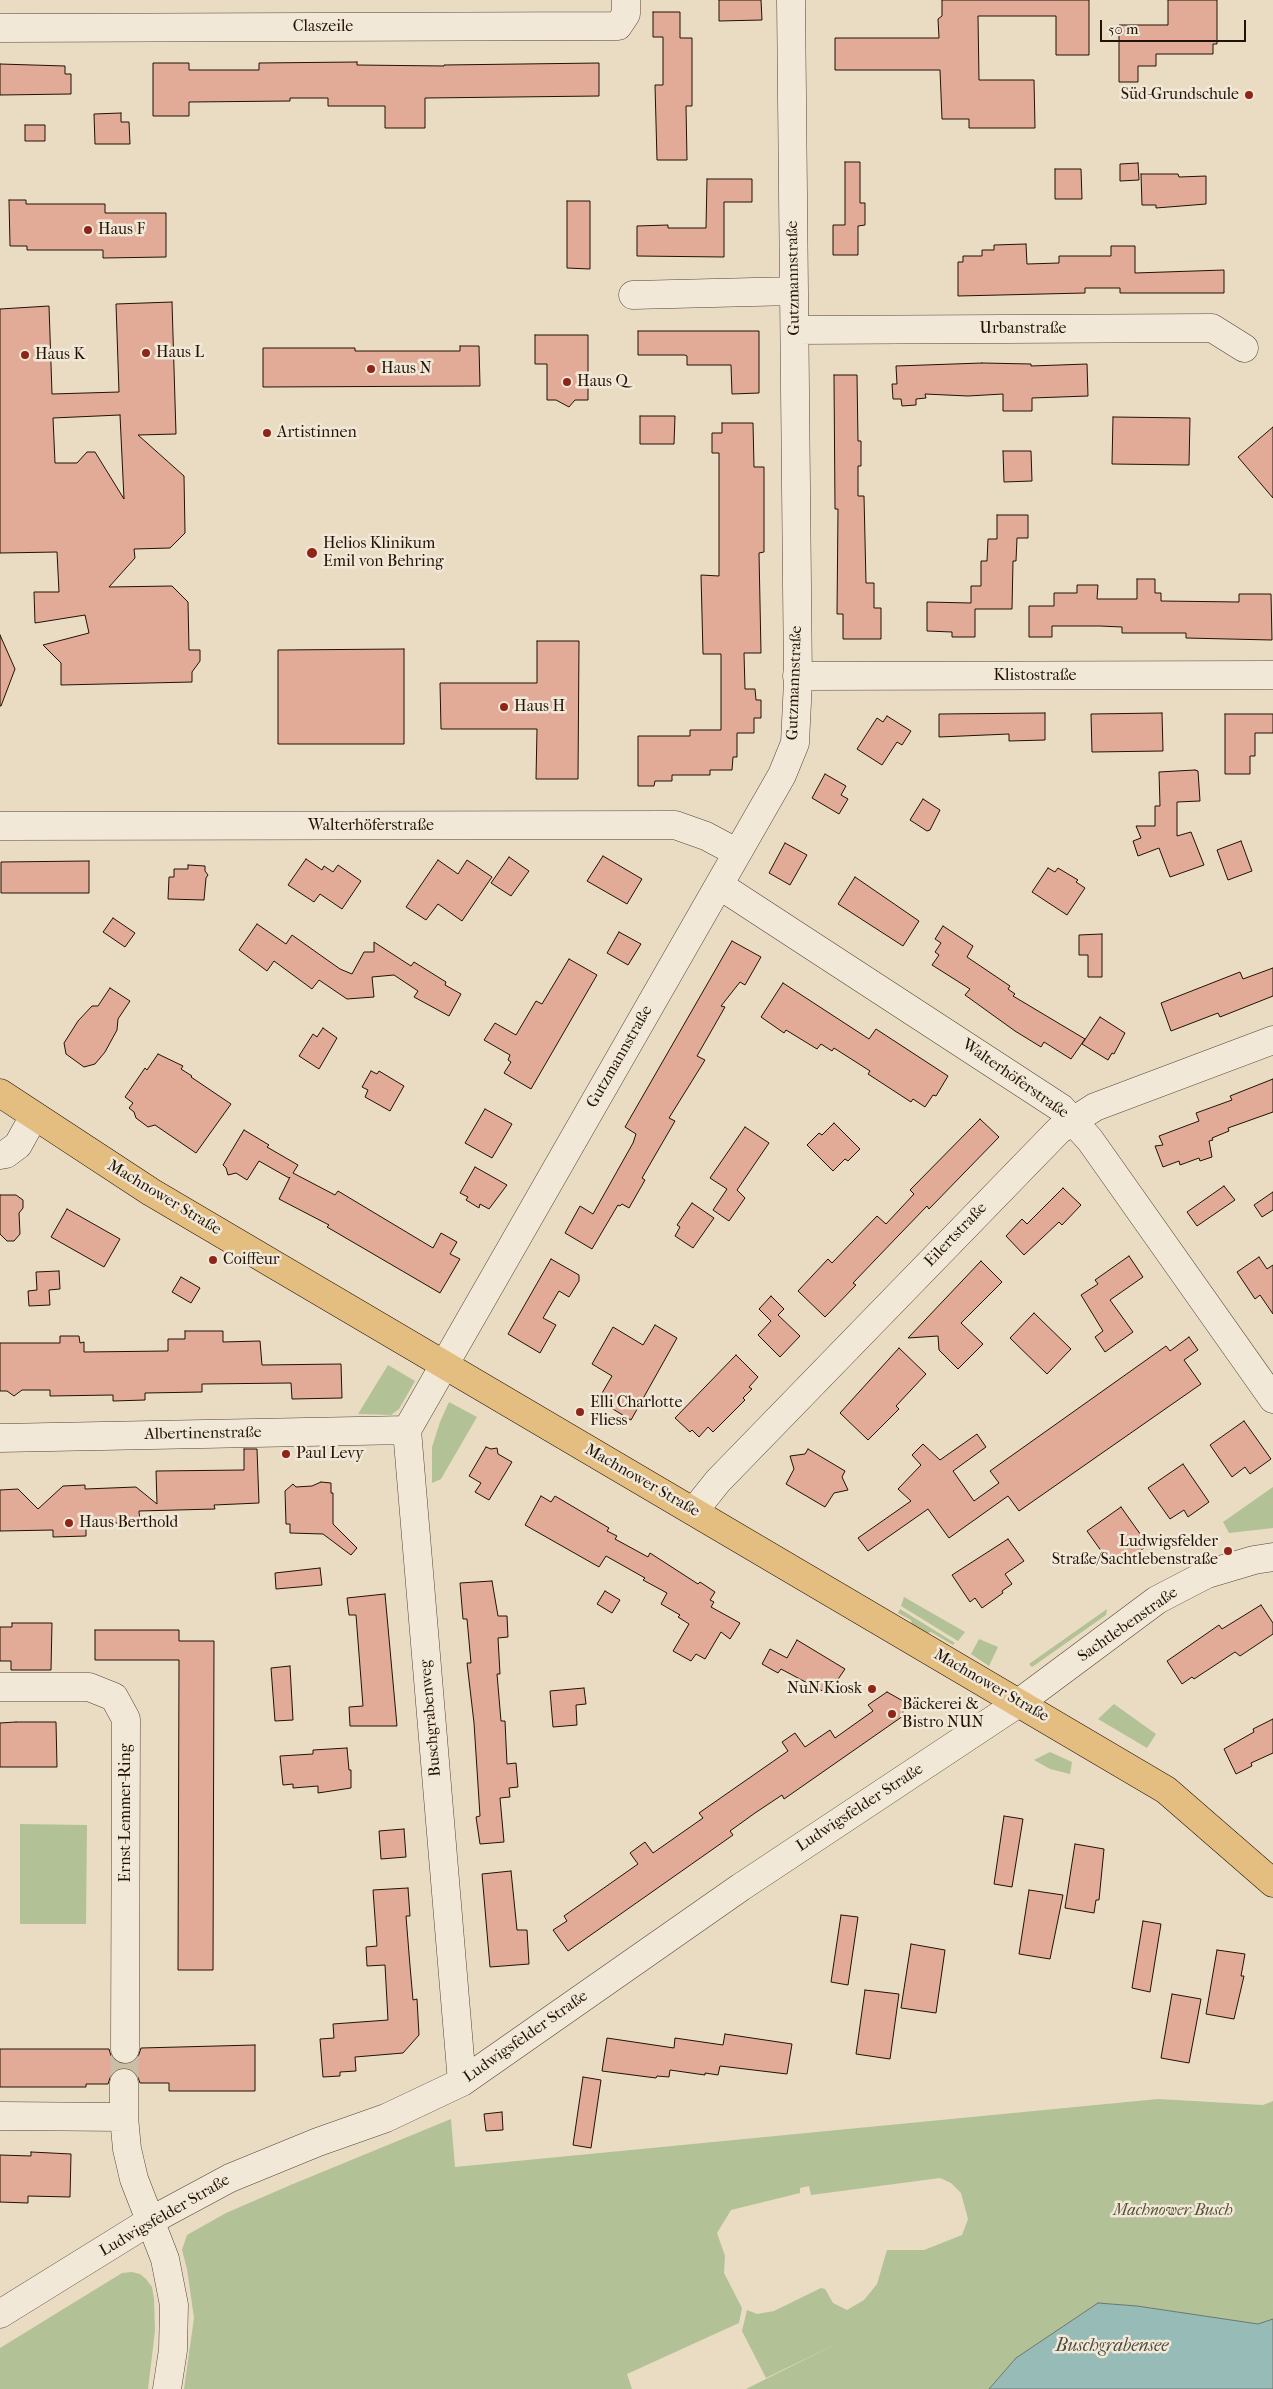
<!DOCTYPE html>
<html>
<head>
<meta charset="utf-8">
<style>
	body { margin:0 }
	#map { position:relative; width:1273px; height:2389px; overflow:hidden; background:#e9dcc2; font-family:"IM FELL French Canon",serif }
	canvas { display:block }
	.scale { position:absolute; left:1100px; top:20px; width:146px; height:22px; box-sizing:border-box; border:2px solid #221204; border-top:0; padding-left:6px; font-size:15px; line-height:18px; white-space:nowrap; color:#221204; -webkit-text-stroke:4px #f1e8d7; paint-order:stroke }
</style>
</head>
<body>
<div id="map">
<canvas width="1273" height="2389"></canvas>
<div class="scale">50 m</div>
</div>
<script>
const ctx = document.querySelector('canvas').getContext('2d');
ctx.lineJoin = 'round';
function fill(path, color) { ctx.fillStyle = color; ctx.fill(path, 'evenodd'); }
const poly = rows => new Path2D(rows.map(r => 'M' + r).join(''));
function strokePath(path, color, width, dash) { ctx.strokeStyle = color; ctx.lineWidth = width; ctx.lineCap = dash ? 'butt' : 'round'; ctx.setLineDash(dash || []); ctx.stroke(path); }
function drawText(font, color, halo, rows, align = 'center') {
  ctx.font = font + ' "IM FELL French Canon",serif'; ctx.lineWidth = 5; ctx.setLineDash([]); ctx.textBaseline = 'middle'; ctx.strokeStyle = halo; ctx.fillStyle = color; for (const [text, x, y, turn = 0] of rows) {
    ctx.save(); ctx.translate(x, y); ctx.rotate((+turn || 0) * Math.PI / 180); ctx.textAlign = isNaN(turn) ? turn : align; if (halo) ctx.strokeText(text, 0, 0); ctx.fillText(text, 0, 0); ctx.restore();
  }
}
fill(poly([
	[388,1365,415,1381,399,1409,391,1415,358,1414],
	[449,1402,477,1417,441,1479,432,1483,432,1447,440,1422],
	[1273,1487,1273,1528,1229,1533,1223,1522],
	[904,1597,965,1632,958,1641,901,1606],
	[900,1609,955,1643,953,1645,931,1632,923,1634,913,1628,911,1620,898,1613],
	[1107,1609,1106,1615,1032,1667,1029,1664],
	[979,1639,998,1647,989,1666,971,1654],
	[1114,1704,1156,1734,1147,1748,1098,1719],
	[1050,1752,1072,1762,1070,1774,1050,1769,1034,1760],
	[20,1824,87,1825,86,1924,20,1924],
	[1158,2099,1263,2105,1273,2101,1273,2319,1258,2324,1137,2306,1098,2303,1016,2358,989,2389,746,2389,840,2342,766,2378,742,2331,747,2310,757,2314,774,2311,821,2288,825,2289,833,2303,847,2310,864,2300,877,2284,887,2250,924,2250,962,2235,968,2219,961,2193,951,2183,940,2178,811,2195,809,2186,800,2188,800,2193,731,2210,717,2233,725,2256,724,2273,742,2308,739,2323,627,2374,632,2389,184,2389,194,2318,187,2269,182,2250,187,2235,226,2213,293,2184,451,2119,455,2167],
	[132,2272,140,2274,146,2279,152,2287,154,2299,155,2331,148,2389,0,2389,0,2348,122,2273]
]), '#b3c196');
const water = poly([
	[1098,2303,1137,2306,1258,2324,1273,2319,1273,2389,989,2389,1016,2358,1098,2303]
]);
fill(water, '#97bbb6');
strokePath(water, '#68776f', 1);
const building = poly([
	[719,0,761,0,762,20,719,21,719,0],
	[942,0,1089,0,1089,55,1056,55,1056,16,978,16,979,80,1034,80,1035,128,969,128,969,119,942,119,940,70,835,70,835,38,939,38,938,19,942,16,942,0],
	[1168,0,1217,0,1217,44,1213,44,1213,54,1156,54,1156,66,1138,66,1138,82,1119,82,1119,25,1168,25,1168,0],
	[653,12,680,12,680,38,692,38,692,106,686,106,687,160,657,160,655,85,663,85,663,37,653,37,653,12],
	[357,62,357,65,444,66,444,65,599,63,599,96,425,98,425,128,385,128,385,106,328,106,328,98,290,98,290,101,189,102,189,116,153,116,153,63,189,63,189,70,259,70,259,63,357,62],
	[0,64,65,66,65,74,71,74,71,94,0,95,0,64],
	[121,113,121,122,129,122,130,144,95,144,94,114,121,113],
	[25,125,45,125,45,141,25,141,25,125],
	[845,162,860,162,860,203,865,203,865,225,858,226,858,255,833,255,833,225,845,225,845,162],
	[1138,163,1139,180,1120,181,1120,164,1138,163],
	[1055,169,1081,169,1082,199,1055,199,1055,169],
	[1141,174,1178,174,1179,177,1206,176,1206,204,1156,208,1156,205,1142,205,1141,174],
	[707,179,752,179,752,202,724,202,724,257,637,256,637,226,668,225,668,228,706,228,707,179],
	[9,200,26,200,26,204,105,204,105,213,166,213,166,257,103,258,103,250,27,250,27,246,10,246,9,200],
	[567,201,590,201,590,269,567,268,567,201],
	[1026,244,1027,264,1059,263,1059,256,1111,256,1111,246,1135,246,1135,273,1224,270,1224,293,1120,293,1120,288,1085,288,1085,293,958,296,958,262,963,262,963,256,982,256,982,250,994,250,994,245,1026,244],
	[172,302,176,434,138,435,184,476,185,533,170,548,134,549,135,558,109,587,172,586,188,602,189,650,200,650,200,661,192,672,192,682,61,685,61,663,43,645,89,633,85,615,35,623,34,592,59,592,57,552,0,553,0,309,49,306,52,394,119,392,116,304,172,302],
	[120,415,124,499,95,452,87,452,77,463,55,463,53,418,120,415],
	[638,331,759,331,759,393,732,394,731,365,687,365,687,356,685,355,638,355,638,331],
	[535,335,588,335,588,400,575,400,569,407,556,400,547,400,547,364,535,364,535,335],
	[460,346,479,346,480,386,263,387,263,348,355,348,355,351,460,351,460,346],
	[982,363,1031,364,1031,366,1087,364,1088,396,1032,398,1032,411,1003,411,1003,394,968,396,925,394,926,398,916,399,916,405,902,406,901,399,893,399,892,384,897,384,896,366,982,363],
	[834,375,857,375,858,441,861,441,861,466,858,466,858,496,864,496,866,583,874,583,874,608,881,608,881,639,843,639,843,614,837,614,838,509,835,509,834,375],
	[640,416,675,416,674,444,640,444,640,416],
	[1113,417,1190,418,1189,465,1112,464,1113,417],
	[722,423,753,423,754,467,764,467,764,552,759,553,761,653,744,653,745,689,755,689,756,700,761,700,761,718,754,718,754,733,737,733,737,757,733,757,732,770,710,770,710,775,672,775,672,781,655,781,654,786,638,786,638,736,690,736,690,730,721,730,721,654,703,654,701,575,719,576,719,453,712,453,712,433,722,433,722,423],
	[1273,427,1273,498,1238,457,1273,427],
	[1003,451,1031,451,1032,481,1004,482,1003,451],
	[997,515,1028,515,1028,538,1017,538,1016,561,1013,561,1012,609,975,609,975,637,952,637,952,632,927,631,927,602,971,603,971,586,981,586,981,561,987,561,988,539,997,539,997,515],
	[1137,579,1155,579,1155,593,1161,593,1161,601,1239,602,1239,594,1271,594,1272,640,1186,638,1186,633,1122,633,1122,627,1100,626,1052,626,1052,637,1029,637,1029,606,1054,606,1054,593,1077,593,1077,585,1098,585,1097,599,1137,599,1137,579],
	[0,635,15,669,1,706,0,706,0,635],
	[537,641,579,641,578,779,536,779,537,729,441,729,440,683,537,683,537,641],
	[404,649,404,744,278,744,278,650,404,649],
	[1045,713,1045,740,1009,741,1009,734,939,737,939,714,1045,713],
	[1162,713,1163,751,1092,752,1091,714,1162,713],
	[1225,714,1273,714,1273,733,1255,733,1255,756,1250,756,1250,774,1225,774,1225,714],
	[887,716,911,731,902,745,897,742,882,765,857,749,877,718,883,722,887,716],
	[1195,770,1198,771,1200,801,1177,802,1177,836,1191,832,1204,865,1170,877,1159,848,1138,856,1133,841,1141,838,1136,826,1155,826,1155,806,1160,806,1159,772,1195,770],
	[825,774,846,786,841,795,848,799,839,814,812,798,825,774],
	[923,799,940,810,930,830,927,831,910,820,923,799],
	[1241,841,1252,871,1228,880,1217,850,1241,841],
	[785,843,807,855,790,885,769,873,785,843],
	[603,856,642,879,627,904,587,881,603,856],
	[509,857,529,871,511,896,491,883,509,857],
	[306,859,322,870,324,866,333,872,338,865,361,881,342,909,320,894,314,902,288,885,306,859],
	[438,860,458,874,467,860,492,877,462,921,438,904,426,920,406,907,438,860],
	[89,861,89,893,1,893,1,862,89,861],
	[188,865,205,866,205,871,208,875,206,878,204,900,168,899,169,877,174,877,174,869,188,869,188,865],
	[1048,868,1055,872,1058,868,1078,880,1076,882,1085,888,1067,915,1032,892,1048,868],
	[855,877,919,921,903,946,838,904,855,877],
	[113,918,135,933,125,947,103,932,113,918],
	[257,924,286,944,292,935,340,969,352,974,364,952,374,952,374,942,411,966,414,962,446,982,445,985,461,994,449,1016,414,997,418,991,394,975,372,977,374,997,347,999,319,980,312,989,274,961,267,971,239,950,257,924],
	[943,926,973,946,967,957,1010,986,1008,989,1015,994,1013,996,1085,1039,1071,1059,1044,1042,1041,1047,1015,1031,965,995,970,989,932,965,939,955,935,952,941,943,935,939,943,926],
	[619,932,641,944,628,965,607,953,619,932],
	[1102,934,1102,977,1088,977,1088,955,1079,955,1079,935,1102,934],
	[732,941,761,957,745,985,740,982,721,1006,725,1007,697,1056,705,1060,669,1118,675,1121,642,1178,645,1180,629,1208,622,1204,620,1206,618,1205,592,1249,565,1233,580,1206,593,1214,633,1143,636,1134,625,1127,732,941],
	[569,959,597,975,531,1089,504,1073,511,1062,508,1060,510,1055,484,1040,495,1023,516,1035,536,1001,542,1004,569,959],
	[1273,968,1273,996,1220,1017,1218,1013,1171,1031,1161,1003,1240,972,1243,979,1273,968],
	[783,983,869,1039,876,1029,948,1076,936,1096,933,1095,925,1107,913,1099,911,1102,868,1074,870,1071,834,1048,832,1051,821,1044,817,1049,786,1030,784,1033,761,1017,783,983],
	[110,988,130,1001,118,1019,117,1030,105,1052,95,1064,84,1067,66,1054,64,1043,78,1021,92,1006,98,1006,110,988],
	[1100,1017,1125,1033,1114,1054,1112,1053,1108,1060,1082,1044,1100,1017],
	[323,1028,337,1038,319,1069,299,1056,313,1034,317,1037,323,1028],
	[158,1054,183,1066,181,1069,192,1076,191,1077,231,1104,196,1153,155,1125,148,1127,136,1118,134,1112,129,1108,133,1103,125,1097,145,1068,147,1070,158,1054],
	[371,1071,377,1074,379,1071,404,1086,390,1111,365,1097,368,1090,362,1087,371,1071],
	[1273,1079,1273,1112,1228,1128,1229,1131,1212,1138,1213,1140,1209,1141,1212,1157,1200,1161,1199,1158,1180,1165,1179,1161,1163,1167,1155,1146,1163,1145,1159,1136,1199,1121,1196,1113,1232,1100,1230,1096,1273,1079],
	[485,1109,512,1124,492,1158,465,1143,485,1109],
	[980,1119,999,1137,929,1209,927,1206,898,1236,853,1283,856,1285,825,1317,798,1291,828,1259,832,1263,877,1216,886,1224,914,1194,910,1190,980,1119],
	[834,1123,860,1149,848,1161,845,1159,833,1171,807,1145,819,1133,822,1135,834,1123],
	[745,1127,769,1143,737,1190,745,1198,729,1221,713,1210,727,1189,710,1178,745,1127],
	[244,1130,269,1145,267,1147,298,1165,293,1173,335,1195,338,1191,433,1248,441,1233,457,1242,450,1254,460,1259,440,1293,327,1227,329,1225,279,1199,290,1177,289,1178,259,1161,247,1180,236,1173,228,1175,226,1168,223,1165,244,1130],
	[475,1167,507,1185,489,1209,480,1204,479,1208,466,1200,468,1197,460,1193,475,1167],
	[1224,1186,1235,1200,1197,1226,1187,1212,1224,1186],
	[1063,1188,1081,1205,1062,1225,1059,1222,1024,1255,1006,1236,1022,1219,1027,1224,1063,1188],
	[1273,1192,1273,1210,1262,1217,1254,1205,1273,1192],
	[0,1195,16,1195,23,1200,23,1208,19,1213,20,1234,14,1241,7,1241,0,1234,0,1195],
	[692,1203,714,1218,693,1248,675,1236,680,1227,677,1225,692,1203],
	[67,1209,120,1239,104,1267,51,1237,67,1209],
	[1129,1256,1143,1277,1110,1300,1133,1332,1105,1352,1095,1337,1103,1331,1081,1295,1098,1284,1095,1280,1129,1256],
	[1259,1257,1267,1269,1273,1265,1273,1314,1260,1295,1255,1299,1237,1272,1259,1257],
	[551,1259,579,1275,579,1281,569,1297,559,1291,543,1318,556,1325,540,1353,508,1334,551,1259],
	[981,1261,1002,1282,961,1323,983,1344,958,1369,939,1350,938,1336,908,1338,981,1261],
	[59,1271,60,1289,49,1290,50,1305,29,1306,28,1291,37,1290,36,1272,59,1271],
	[181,1277,200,1288,191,1303,172,1292,181,1277],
	[771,1296,784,1309,778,1315,800,1336,780,1357,758,1335,771,1321,759,1309,771,1296],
	[1034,1313,1071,1349,1047,1374,1010,1338,1034,1313],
	[655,1325,677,1338,631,1420,598,1400,612,1376,592,1364,613,1327,643,1345,655,1325],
	[185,1331,223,1331,223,1342,260,1341,262,1365,341,1364,342,1398,292,1399,291,1383,202,1384,202,1392,145,1393,145,1400,113,1401,113,1395,50,1396,50,1390,22,1390,14,1396,7,1391,0,1391,0,1343,60,1343,60,1336,79,1336,80,1343,84,1342,84,1352,168,1351,168,1339,185,1339,185,1331],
	[1189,1337,1198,1350,1184,1360,1201,1384,1019,1511,1008,1496,949,1538,928,1509,868,1551,858,1538,911,1501,898,1489,921,1465,912,1455,923,1444,940,1460,977,1434,986,1447,953,1471,974,1501,999,1483,990,1471,1166,1346,1170,1351,1189,1337],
	[899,1348,926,1374,896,1406,899,1409,868,1440,840,1413,899,1348],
	[736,1355,758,1377,749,1387,752,1389,743,1398,745,1400,713,1432,708,1427,699,1437,692,1430,690,1432,675,1418,736,1355],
	[1244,1421,1271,1459,1250,1474,1245,1467,1232,1477,1210,1445,1244,1421],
	[486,1447,491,1449,497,1448,498,1454,512,1462,489,1500,475,1492,481,1483,469,1476,486,1447],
	[244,1449,257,1449,259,1503,214,1505,215,1509,139,1511,140,1523,86,1523,86,1536,53,1537,53,1530,0,1531,0,1490,18,1489,38,1509,63,1486,85,1485,85,1489,136,1487,157,1504,156,1471,244,1470,244,1449],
	[808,1449,845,1471,842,1477,848,1490,834,1493,825,1507,786,1484,794,1469,790,1456,805,1454,808,1449],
	[1183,1464,1209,1502,1188,1517,1184,1510,1170,1519,1148,1488,1183,1464],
	[321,1482,331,1483,331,1493,333,1493,333,1524,357,1548,351,1555,323,1534,290,1533,290,1524,286,1524,285,1491,293,1484,296,1487,312,1486,321,1482],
	[541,1496,551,1502,555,1496,609,1528,607,1531,617,1536,615,1539,648,1557,650,1553,698,1584,700,1582,715,1592,710,1600,714,1602,711,1607,740,1623,730,1639,721,1632,705,1659,696,1654,691,1661,673,1651,689,1624,678,1617,680,1615,661,1604,667,1593,643,1580,645,1578,606,1556,599,1567,525,1525,541,1496],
	[1121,1507,1148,1545,1127,1560,1122,1553,1109,1562,1087,1531,1121,1507],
	[1008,1539,1024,1561,1005,1574,1012,1584,1002,1591,1003,1593,982,1608,975,1598,970,1602,952,1575,1008,1539],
	[320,1568,322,1585,276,1589,275,1573,320,1568],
	[492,1581,498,1616,507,1616,508,1637,498,1638,500,1674,497,1674,501,1721,505,1721,507,1764,516,1763,518,1787,509,1788,510,1797,500,1798,504,1842,480,1844,476,1817,480,1816,474,1723,467,1663,471,1663,467,1619,463,1619,460,1583,492,1581],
	[605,1591,620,1600,612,1613,597,1604,605,1591],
	[385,1594,397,1726,350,1726,349,1707,363,1706,356,1615,349,1615,347,1598,385,1594],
	[1261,1605,1273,1623,1273,1634,1240,1656,1235,1652,1194,1679,1192,1677,1182,1684,1167,1661,1219,1625,1222,1629,1261,1605],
	[12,1623,52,1623,51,1670,11,1670,11,1661,0,1661,0,1627,12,1627,12,1623],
	[95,1630,179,1630,179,1641,214,1641,213,1970,178,1970,179,1660,95,1660,95,1630],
	[797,1640,845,1669,828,1694,781,1669,778,1673,762,1664,770,1649,787,1658,797,1640],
	[290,1666,293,1720,275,1721,271,1668,290,1666],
	[584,1688,586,1704,576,1705,577,1725,553,1727,550,1691,584,1688],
	[887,1692,903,1701,903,1716,784,1799,782,1795,755,1813,730,1831,733,1835,568,1951,553,1930,567,1921,564,1916,638,1864,630,1853,645,1842,653,1853,703,1818,699,1813,788,1751,782,1742,795,1733,805,1747,830,1730,835,1738,873,1711,868,1705,887,1692],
	[1273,1719,1273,1753,1251,1763,1252,1766,1236,1774,1224,1749,1254,1732,1253,1729,1273,1719],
	[16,1722,56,1722,57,1767,0,1767,0,1723,16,1722],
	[347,1748,349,1770,351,1770,351,1788,318,1793,318,1786,293,1788,293,1784,283,1785,280,1756,313,1754,313,1750,347,1748],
	[1004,1816,1023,1819,1012,1887,994,1884,1004,1816],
	[404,1829,406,1857,381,1859,379,1831,404,1829],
	[1075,1844,1104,1849,1099,1900,1096,1900,1094,1913,1065,1908,1075,1844],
	[511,1871,517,1930,527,1930,529,1964,490,1967,482,1874,511,1871],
	[408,1888,410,1916,406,1916,410,1966,413,2000,417,1999,419,2035,403,2053,355,2057,356,2071,340,2072,340,2076,323,2077,320,2039,334,2038,333,2024,388,2020,385,1965,367,1966,366,1947,377,1946,373,1890,408,1888],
	[1029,1890,1063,1895,1050,1959,1019,1954,1029,1890],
	[841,1915,858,1917,848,1985,831,1982,841,1915],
	[1143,1921,1161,1924,1150,1992,1132,1988,1143,1921],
	[911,1944,945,1950,936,2013,901,2008,911,1944],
	[1217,1950,1245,1954,1241,1976,1244,1976,1234,2019,1206,2014,1217,1950],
	[865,1990,899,1994,890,2059,856,2054,865,1990],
	[1172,1994,1201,1999,1189,2063,1161,2058,1172,1994],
	[725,2034,792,2044,787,2074,720,2066,718,2075,705,2073,705,2075,670,2070,669,2077,657,2076,656,2078,602,2071,607,2038,674,2048,675,2038,723,2045,725,2034],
	[255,2045,255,2091,169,2091,169,2083,140,2083,137,2075,131,2069,124,2067,117,2069,111,2075,108,2084,86,2084,86,2087,0,2087,0,2049,109,2049,111,2056,117,2062,125,2065,133,2062,138,2057,141,2048,255,2045],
	[583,2077,601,2080,591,2148,573,2145,583,2077],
	[502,2112,503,2130,486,2131,484,2114,502,2112],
	[31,2152,71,2154,70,2197,28,2196,28,2203,0,2202,0,2155,31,2156,31,2152]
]);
fill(building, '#e1ab97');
strokePath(building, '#221204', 1);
strokePath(poly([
	[124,2083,125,2049]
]), '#cbbea6', 28, [28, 14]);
const minor = poly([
	[0,28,618,26,626,14,626,0],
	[633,295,794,291],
	[795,330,1212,328,1244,348],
	[797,676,1273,675],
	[0,826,675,825,706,836,736,852],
	[719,885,1061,1108,1090,1140,1273,1399],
	[0,1155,6,1154,18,1145,34,1116],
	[0,1438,407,1430],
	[694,1511,718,1481,1059,1130,1095,1107,1273,1040],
	[0,1687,89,1687,114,1697,126,1719,125,2049],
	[462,2082,407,1430,782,775,795,743,798,681,791,0],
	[0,2116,124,2117,124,2083],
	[124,2117,127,2149,134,2179,165,2259,174,2305,173,2350,167,2389],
	[0,2314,150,2221,230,2178,318,2142,386,2118,462,2082,741,1887,1020,1702,1157,1600,1207,1574,1254,1560,1273,1557]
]);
const major = poly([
	[0,1093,151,1192,1166,1790,1273,1883]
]);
strokePath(minor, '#544434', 29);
strokePath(major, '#221204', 29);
strokePath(minor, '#f1e8d7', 28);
strokePath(major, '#e4be81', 28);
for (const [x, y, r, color] of [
	[1249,95,5,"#8f2418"],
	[88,230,5,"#8f2418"],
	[146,353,5,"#8f2418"],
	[25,355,5,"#8f2418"],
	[371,369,5,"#8f2418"],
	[567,382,5,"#8f2418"],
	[267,433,5,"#8f2418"],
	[312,553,6,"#8f2418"],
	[504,707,5,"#8f2418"],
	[213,1260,5,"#8f2418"],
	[580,1412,5,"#8f2418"],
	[286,1454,5,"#8f2418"],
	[69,1523,5,"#8f2418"],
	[1228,1551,5,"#8f2418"],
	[872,1689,5,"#8f2418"],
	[892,1714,5,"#8f2418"]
]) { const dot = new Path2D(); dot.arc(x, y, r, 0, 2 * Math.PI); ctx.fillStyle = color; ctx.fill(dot); strokePath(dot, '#f1e8d7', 2); }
drawText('16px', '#221204', '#f1e8d7', [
	["Claszeile",323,27],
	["Gutzmannstraße",794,278,-91],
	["Urbanstraße",1023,329],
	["Klistostraße",1035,676],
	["Gutzmannstraße",795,683,-88],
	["Walterhöferstraße",371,826],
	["Gutzmannstraße",620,1057,-60],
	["Walterhöferstraße",1015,1079,35],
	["Machnower Straße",164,1198,31],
	["Eilertstraße",956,1235,-46],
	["Albertinenstraße",203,1434,-1],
	["Machnower Straße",642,1481,30],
	["Sachtlebenstraße",1128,1625,-35],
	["Machnower Straße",991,1686,30],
	["Buschgrabenweg",431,1718,-95],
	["Ludwigsfelder Straße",860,1808,-33],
	["Ernst-Lemmer-Ring",126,1813,-90],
	["Ludwigsfelder Straße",526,2037,-35],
	["Ludwigsfelder Straße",165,2216,-30]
]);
drawText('16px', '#221204', '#f1e8d7', [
	["Süd-Grundschule",1239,95,"right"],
	["Haus F",98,230],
	["Haus L",156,353],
	["Haus K",35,355],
	["Haus N",381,369],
	["Haus Q",577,382],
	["Artistinnen",277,433],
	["Helios Klinikum",323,544],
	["Emil von Behring",323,562],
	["Haus H",514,707],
	["Coiffeur",223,1260],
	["Elli Charlotte",590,1403],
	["Fliess",590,1421],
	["Paul Levy",296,1454],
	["Haus Berthold",79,1523],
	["Ludwigsfelder",1218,1542,"right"],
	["Straße/Sachtlebenstraße",1218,1560,"right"],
	["NuN Kiosk",862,1689,"right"],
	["Bäckerei &",902,1705],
	["Bistro NUN",902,1723]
], 'left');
drawText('italic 16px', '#554f37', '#f1e8d7', [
	["Machnower Busch",1173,2211]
]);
drawText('italic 18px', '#4b4d42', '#f1e8d7', [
	["Buschgrabensee",1112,2347]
]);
</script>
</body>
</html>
